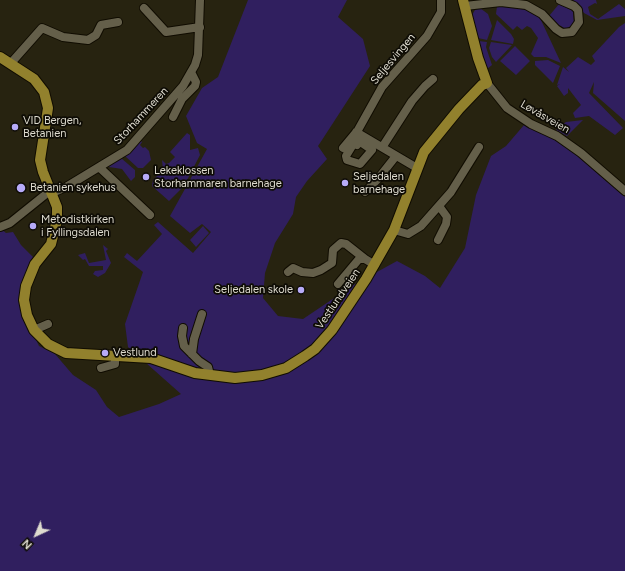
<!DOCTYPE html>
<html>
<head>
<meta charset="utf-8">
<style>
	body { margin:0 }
	#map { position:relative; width:625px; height:571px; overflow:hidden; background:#272310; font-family:Figtree,sans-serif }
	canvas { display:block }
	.north { position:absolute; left:16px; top:515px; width:40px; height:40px; -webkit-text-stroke:3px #0e0c05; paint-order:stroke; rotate:224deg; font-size:11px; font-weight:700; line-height:16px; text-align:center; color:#dedbcf }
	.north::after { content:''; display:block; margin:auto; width:14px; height:18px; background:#dedbcf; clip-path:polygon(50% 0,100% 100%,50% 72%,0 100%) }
</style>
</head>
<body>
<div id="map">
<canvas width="625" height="571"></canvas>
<div class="north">N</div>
</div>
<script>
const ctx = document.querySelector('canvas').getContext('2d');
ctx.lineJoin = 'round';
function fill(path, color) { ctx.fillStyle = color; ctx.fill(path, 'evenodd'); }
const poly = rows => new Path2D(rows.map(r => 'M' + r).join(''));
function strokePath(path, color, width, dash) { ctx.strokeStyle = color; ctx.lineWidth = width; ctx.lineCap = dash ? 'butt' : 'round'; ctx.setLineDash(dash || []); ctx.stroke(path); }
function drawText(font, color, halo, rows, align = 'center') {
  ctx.font = font + ' Figtree,sans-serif'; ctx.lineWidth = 3.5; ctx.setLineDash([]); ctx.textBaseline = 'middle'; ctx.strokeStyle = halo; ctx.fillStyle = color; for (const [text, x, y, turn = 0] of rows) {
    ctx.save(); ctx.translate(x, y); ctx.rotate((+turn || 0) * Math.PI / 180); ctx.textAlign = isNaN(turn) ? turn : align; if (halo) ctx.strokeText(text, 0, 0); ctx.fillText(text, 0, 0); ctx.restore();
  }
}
fill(poly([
	[248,0,347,0,338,17,363,39,370,66,322,140,318,146,327,159,307,181,296,197,293,214,275,243,265,273,263,298,278,316,303,319,355,284,397,261,425,276,440,288,465,248,476,195,491,156,506,146,524,125,551,137,574,153,625,197,625,571,0,571,0,228,6,233,13,232,21,245,36,260,22,285,27,321,39,346,55,354,73,375,96,390,107,407,119,417,159,404,181,394,128,347,125,324,143,272,124,257,127,253,137,261,162,234,154,225,158,222,193,253,211,232,202,224,190,233,170,216,207,149,197,143,186,116,202,88,218,77],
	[573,0,596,0,597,4,595,3,588,7,590,14,598,19,619,4,625,9,625,16,597,20,584,13],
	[559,4,573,11,574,24,566,29,557,24,549,16],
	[497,6,526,8,540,18,561,63,546,57,534,57,531,54,538,38,531,28,527,26,522,30,517,26,513,30,496,14],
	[480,8,488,14,492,26,487,40,478,38,472,15,475,10],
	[497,20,511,34,514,39,513,44,491,40],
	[625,23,625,121,593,93,594,82,589,93,623,128,615,135,589,116,575,118,573,113,581,105,568,88,568,93,564,96,557,86,560,84,557,85,563,67,569,72,566,68,578,57,591,65,595,61,592,56,619,27],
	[478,41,487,42,486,47,492,65,487,69],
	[491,42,512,45,496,62,492,57,489,48],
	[515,46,530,61,516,75,500,61],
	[548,60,560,66,553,83,535,65,535,61],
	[583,120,567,136,556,130,566,122],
	[187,133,190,135,190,150,198,148,200,155,184,186,169,201,152,186,153,180,163,170,162,160,166,164,169,163,175,157,170,152],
	[141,141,142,142,140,145,143,148,145,147,149,151,151,160,143,168,138,168,125,156],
	[121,158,135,170,135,177,131,181,122,169,109,167,110,164],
	[203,226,209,233,196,247,190,240],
	[103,245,108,249,106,251,111,263,105,273,98,277,93,274,95,271,103,270,103,266,89,266,85,259,83,260,78,255,85,253,89,263,106,260]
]), '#301f5f');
const minor = poly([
	[465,6,501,2,526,5,542,14,556,29,562,33,572,32,579,22,578,10,574,6,560,0],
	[144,8,166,32,200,27],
	[11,63,42,28,63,37,88,40,96,35,101,25,118,22],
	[487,83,507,108,531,124,557,136,581,153,625,191],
	[173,117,182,99,195,86,196,82,191,72],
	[356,132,417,168],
	[359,141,372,150,360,164,347,160,346,156,354,143,357,145,359,141],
	[383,146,412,101,425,86,433,79],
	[343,148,358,130,382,87,427,36,441,12,441,0],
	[99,167,150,215],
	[365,192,377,180,396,156],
	[52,193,66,187,127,150,183,86,195,65,198,55,200,0],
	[0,227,10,223,51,190],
	[394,230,408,234,421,226,451,192,479,147],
	[438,240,446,224,447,217,439,206],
	[288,272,293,268,302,272,313,273,321,270,332,263,333,250,341,243,346,244,365,259],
	[338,284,359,259,365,259,375,265],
	[183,328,182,336,184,346,199,361,208,367,210,375],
	[34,330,48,324],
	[192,354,194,339,202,314],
	[101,368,115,364,115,356]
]);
const major = poly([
	[0,57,34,79,44,92,48,108,40,160,43,172,57,207,57,220,51,244,35,264,26,286,24,300,27,315,34,330,48,344,66,353,151,358,195,373,235,378,262,375,286,368,305,356,315,349,332,330,366,279,394,230,424,152,459,109,482,85,487,83,478,58,463,0]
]);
strokePath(minor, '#100c00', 10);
strokePath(major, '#100c00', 12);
strokePath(minor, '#645f4a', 8);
strokePath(major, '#92812d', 10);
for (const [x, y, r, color] of [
	[15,127,4,"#b7abf8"],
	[146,177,4,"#b7abf8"],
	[345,183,4,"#b7abf8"],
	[21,188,5,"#b7abf8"],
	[33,226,4,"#b7abf8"],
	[301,290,4,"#b7abf8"],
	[105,353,4,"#b7abf8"]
]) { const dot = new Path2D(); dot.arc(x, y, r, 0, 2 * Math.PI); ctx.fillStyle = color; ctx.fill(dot); strokePath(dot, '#0e0c05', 1.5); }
drawText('11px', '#dedbcf', '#0e0c05', [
	["Seljesvingen",393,59,-50],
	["Storhammeren",141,116,-47],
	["Løvåsveien",545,117,30],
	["Vestlundveien",338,299,-56]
]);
drawText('11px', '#dedbcf', '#0e0c05', [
	["VID Bergen,",23,121],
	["Betanien",23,134],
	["Lekeklossen",154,171],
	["Storhammaren barnehage",154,184],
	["Seljedalen",353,177],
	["barnehage",353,190],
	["Betanien sykehus",30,188],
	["Metodistkirken",41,220],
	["i Fyllingsdalen",41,233],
	["Seljedalen skole",293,290,"right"],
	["Vestlund",113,353]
], 'left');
</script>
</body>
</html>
